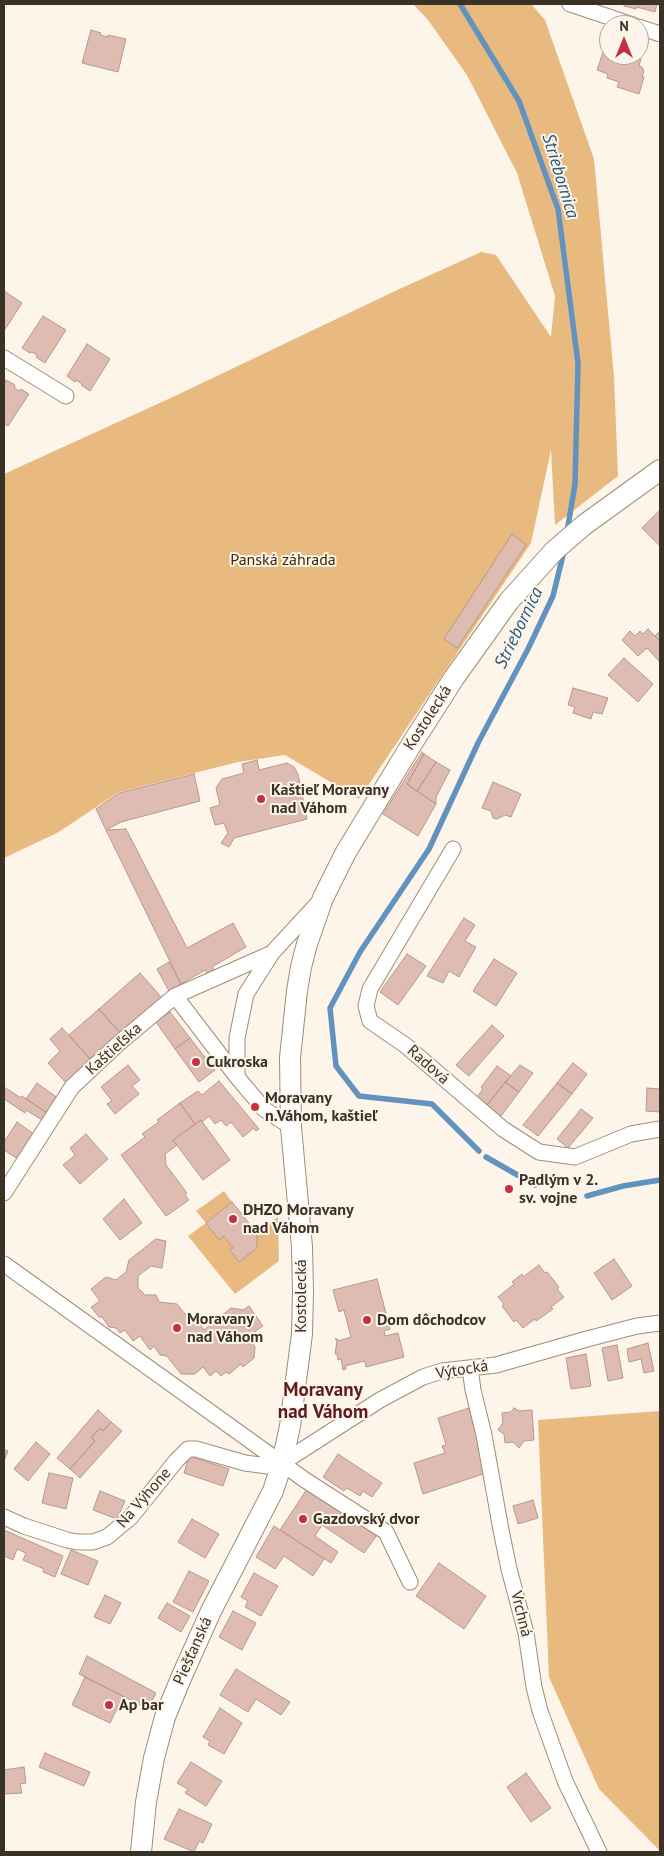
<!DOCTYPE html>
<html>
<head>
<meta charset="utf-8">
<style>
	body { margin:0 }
	#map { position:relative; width:664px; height:1856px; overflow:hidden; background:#fdf4ea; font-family:"PT Sans",sans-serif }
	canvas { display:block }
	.frame { position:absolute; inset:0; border:5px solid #3a3127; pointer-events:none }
	.north { position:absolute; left:599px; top:15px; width:50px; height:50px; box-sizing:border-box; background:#fdf4ea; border:1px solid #afa69c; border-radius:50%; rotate:0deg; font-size:14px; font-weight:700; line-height:20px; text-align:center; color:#3a3127 }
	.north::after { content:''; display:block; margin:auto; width:18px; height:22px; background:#c23240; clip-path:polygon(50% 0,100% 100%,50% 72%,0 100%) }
</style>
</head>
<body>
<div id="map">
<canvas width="664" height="1856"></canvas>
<div class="frame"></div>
<div class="north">N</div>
</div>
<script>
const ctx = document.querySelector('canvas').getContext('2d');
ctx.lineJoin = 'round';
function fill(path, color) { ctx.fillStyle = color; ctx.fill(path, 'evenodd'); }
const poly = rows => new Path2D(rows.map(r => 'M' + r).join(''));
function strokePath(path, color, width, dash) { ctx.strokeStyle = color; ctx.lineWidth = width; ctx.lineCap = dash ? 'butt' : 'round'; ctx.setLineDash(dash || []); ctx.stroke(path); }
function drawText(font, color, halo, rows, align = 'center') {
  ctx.font = font + ' "PT Sans",sans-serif'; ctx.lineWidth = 4; ctx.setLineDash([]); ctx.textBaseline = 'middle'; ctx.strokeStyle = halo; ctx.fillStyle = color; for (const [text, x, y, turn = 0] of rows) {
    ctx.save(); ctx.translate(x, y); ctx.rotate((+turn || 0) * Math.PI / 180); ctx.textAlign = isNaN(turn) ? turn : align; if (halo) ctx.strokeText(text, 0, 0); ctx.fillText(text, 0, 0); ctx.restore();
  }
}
fill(poly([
	[413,4,531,4,545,20,594,159,614,377,618,476,555,525,551,450,531,543,359,799,285,755,238,762,119,792,57,833,4,858,4,474,175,396,393,292,481,252,496,255,551,337,555,296,517,173,467,75,428,20],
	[224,1191,232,1202,206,1223,219,1239,224,1236,233,1248,230,1250,239,1262,257,1248,257,1233,278,1217,279,1261,235,1294,188,1236,206,1223,196,1211],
	[660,1411,660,1851,599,1789,549,1677,538,1420]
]), '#e8ba7f');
strokePath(poly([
	[460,4,519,101,558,209,578,363,575,484,567,532],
	[479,1151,432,1104,359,1096,336,1066,330,1008,360,952,429,849,478,743,528,649,553,596,564,551],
	[486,1157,535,1185],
	[587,1196,623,1186,660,1180]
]), '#6293be', 5.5);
const building = poly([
	[624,4,657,4,655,12,637,7,636,9,624,6,624,4],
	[91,30,101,33,100,35,108,37,108,35,126,39,118,72,82,63,91,30],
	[603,52,609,55,627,55,641,59,639,66,642,67,644,71,642,77,644,77,639,94,617,87,619,82,607,78,608,74,597,70,603,52],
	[4,291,22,303,4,331,4,291],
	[43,316,66,330,45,363,36,357,37,355,32,352,30,353,22,348,43,316],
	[87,344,110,359,90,391,81,385,82,384,76,380,75,382,67,376,87,344],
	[6,380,15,385,14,387,19,391,21,389,29,394,8,426,4,424,4,384,6,380],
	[660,510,660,546,642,528,660,510],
	[512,534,526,545,457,648,444,639,512,534],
	[648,629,660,641,660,662,647,648,638,656,622,640,630,631,635,636,640,631,643,634,648,629],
	[660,631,660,641,655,636,660,631],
	[624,658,653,684,638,702,608,675,624,658],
	[573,688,608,698,602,714,593,712,591,719,573,713,575,707,568,705,573,688],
	[422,752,424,754,407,784,436,804,418,836,383,814,422,752],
	[424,754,436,762,417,791,407,784,424,754],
	[257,760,259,770,287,763,294,767,298,774,307,819,234,838,229,847,221,843,228,833,224,823,215,825,210,808,220,805,216,788,222,779,244,773,242,764,257,760],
	[436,762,450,770,436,797,436,804,417,791,436,762],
	[194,774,200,801,121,822,106,830,96,809,119,793,194,774],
	[493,782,521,794,511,817,505,815,497,819,493,818,491,811,482,808,493,782],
	[126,829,187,948,233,923,246,947,212,967,214,970,207,973,205,970,181,984,106,830,126,829],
	[464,918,475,925,465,941,476,947,459,977,449,971,443,983,427,976,464,918],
	[407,954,426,966,398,1005,380,992,407,954],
	[494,959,517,973,496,1006,473,991,494,959],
	[169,962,181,984,169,991,157,969,169,962],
	[140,973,162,998,121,1034,99,1009,140,973],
	[99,1009,121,1034,91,1060,69,1035,99,1009],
	[170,1012,190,1038,175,1049,156,1022,170,1012],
	[492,1025,504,1036,469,1076,456,1065,492,1025],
	[62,1028,91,1060,66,1083,48,1063,60,1051,50,1039,62,1028],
	[190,1038,215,1070,199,1082,175,1049,190,1038],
	[573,1063,587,1074,572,1094,557,1083,573,1063],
	[128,1065,140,1080,132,1086,139,1094,115,1114,107,1104,112,1101,101,1087,128,1065],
	[520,1065,533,1073,519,1092,505,1082,520,1065],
	[497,1066,511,1076,487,1105,477,1097,483,1089,481,1087,497,1066],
	[219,1081,259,1129,256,1131,254,1128,243,1137,231,1122,226,1126,221,1120,215,1124,209,1116,202,1122,201,1120,195,1124,180,1103,198,1091,202,1095,219,1081],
	[505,1082,519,1092,501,1116,487,1105,505,1082],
	[37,1083,59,1099,47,1113,26,1099,37,1083],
	[557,1083,572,1094,538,1136,523,1125,557,1083],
	[4,1087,21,1098,22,1096,47,1113,42,1120,26,1110,25,1113,4,1099,4,1087],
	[647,1088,660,1089,660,1112,646,1111,647,1088],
	[180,1103,195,1124,173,1140,177,1145,165,1154,166,1165,187,1193,185,1195,189,1200,166,1216,121,1155,145,1137,142,1134,159,1122,157,1120,180,1103],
	[581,1109,593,1118,568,1148,557,1139,581,1109],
	[201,1120,230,1160,203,1180,173,1140,201,1120],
	[17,1122,35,1135,18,1159,4,1150,4,1142,17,1122],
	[86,1134,108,1159,80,1184,63,1165,75,1155,70,1148,86,1134],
	[124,1199,142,1223,120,1240,103,1219,124,1199],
	[232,1202,257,1233,257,1248,239,1262,230,1250,233,1248,224,1236,219,1240,206,1223,232,1202],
	[156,1239,166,1241,162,1268,151,1266,138,1276,138,1288,145,1295,156,1295,159,1302,177,1304,192,1323,196,1320,204,1330,231,1308,243,1310,249,1306,263,1326,248,1337,255,1347,254,1358,243,1367,241,1364,229,1374,226,1372,221,1376,216,1371,210,1376,203,1367,195,1374,181,1374,167,1356,160,1355,154,1346,150,1350,140,1336,133,1341,125,1330,120,1333,116,1328,109,1327,102,1317,99,1317,91,1307,100,1301,91,1289,106,1277,116,1280,126,1272,129,1260,156,1239],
	[614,1259,632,1286,612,1300,594,1273,614,1259],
	[539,1265,545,1273,547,1272,559,1287,557,1289,564,1297,551,1307,553,1309,536,1321,535,1319,523,1328,516,1320,514,1322,502,1306,504,1304,498,1297,514,1284,512,1282,522,1274,523,1277,539,1265],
	[377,1279,390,1329,384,1331,385,1336,398,1333,404,1357,366,1367,365,1361,345,1366,346,1369,343,1370,341,1359,338,1360,337,1354,335,1354,337,1341,335,1339,338,1339,338,1341,351,1337,344,1310,339,1312,333,1290,377,1279],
	[648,1343,654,1371,644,1373,641,1359,629,1362,627,1349,648,1343],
	[617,1345,623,1378,608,1381,602,1348,617,1345],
	[586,1354,591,1386,571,1389,566,1358,586,1354],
	[469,1408,486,1473,423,1494,414,1463,445,1453,442,1446,446,1445,438,1418,469,1408],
	[514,1408,519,1411,532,1410,534,1440,524,1441,519,1448,513,1442,505,1443,504,1434,498,1430,503,1423,502,1413,511,1412,514,1408],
	[98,1410,111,1422,103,1431,100,1428,91,1438,95,1441,70,1469,57,1458,98,1410],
	[111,1422,122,1431,80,1478,70,1469,95,1441,91,1438,100,1428,103,1431,111,1422],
	[36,1442,50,1454,28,1481,14,1469,36,1442],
	[4,1449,8,1451,4,1461,4,1449],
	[338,1454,382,1483,372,1497,363,1491,360,1496,347,1488,344,1491,323,1477,338,1454],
	[189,1456,229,1469,223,1486,184,1473,189,1456],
	[49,1473,73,1478,66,1509,42,1503,49,1473],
	[307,1489,377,1535,364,1553,322,1525,315,1536,338,1552,331,1563,280,1530,307,1489],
	[100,1491,125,1501,117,1519,93,1510,100,1491],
	[533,1500,538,1518,518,1524,513,1506,533,1500],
	[192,1519,219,1534,205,1558,178,1542,192,1519],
	[274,1526,324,1559,313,1576,284,1556,275,1569,256,1557,274,1526],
	[4,1530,63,1556,55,1577,43,1572,44,1569,23,1560,26,1553,17,1549,13,1560,4,1556,4,1530],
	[71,1550,98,1561,88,1585,61,1574,71,1550],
	[439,1563,486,1596,464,1629,416,1596,439,1563],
	[189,1571,209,1581,193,1612,173,1602,189,1571],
	[254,1573,278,1586,261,1616,245,1607,248,1601,241,1597,254,1573],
	[105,1595,121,1603,110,1624,94,1617,105,1595],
	[167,1603,190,1616,181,1632,158,1618,167,1603],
	[233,1611,256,1623,242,1650,219,1637,233,1611],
	[87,1656,156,1693,148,1709,79,1674,87,1656],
	[236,1669,290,1702,281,1715,256,1699,248,1712,220,1695,236,1669],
	[85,1677,123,1696,110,1723,72,1705,85,1677],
	[220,1708,242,1723,224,1754,208,1745,210,1741,203,1737,220,1708],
	[45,1753,90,1772,84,1786,39,1767,45,1753],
	[191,1762,222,1781,206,1806,185,1793,188,1789,177,1783,191,1762],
	[24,1767,26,1783,20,1784,22,1793,4,1794,4,1770,24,1767],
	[526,1773,551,1808,531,1822,507,1787,526,1773],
	[179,1809,212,1824,203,1843,199,1841,194,1852,164,1839,179,1809]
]);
fill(building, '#debcb2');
strokePath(building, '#b9978e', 1);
const minor = poly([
	[570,4,633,25],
	[639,27,660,34],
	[4,358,66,396],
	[453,849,370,989,366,1006,370,1021,405,1045,503,1129,539,1152,575,1157,631,1134,660,1129],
	[272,953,246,994,237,1038,237,1077,264,1109,291,1127],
	[175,996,237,1077],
	[4,1193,72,1087,118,1044,175,996,272,953,319,902],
	[4,1264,305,1480,386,1532,410,1582],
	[470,1368,473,1390,484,1435,501,1530,509,1569,526,1633,534,1687,540,1711,565,1781,599,1852],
	[4,1517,24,1526,67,1540,77,1542,93,1542,107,1537,131,1517,176,1461,188,1449,196,1449,245,1463,268,1466,282,1463,380,1400,423,1377,442,1371,496,1365,587,1339,637,1326,660,1323]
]);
const secondary = poly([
	[141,1852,146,1802,154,1758,165,1717,181,1678,211,1611,273,1491,282,1463,290,1426,302,1334,303,1292,302,1247,291,1127,290,1058,297,991,301,967,307,944,323,898,346,852,413,742,454,678,509,601,554,551,584,525,660,470]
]);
strokePath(minor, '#a18d75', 17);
strokePath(secondary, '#a18d75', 22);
strokePath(minor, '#fff', 15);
strokePath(secondary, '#fff', 20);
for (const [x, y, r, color] of [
	[261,799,5,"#c23240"],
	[196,1062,5,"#c23240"],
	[255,1107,5,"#c23240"],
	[509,1189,5,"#c23240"],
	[233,1219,5,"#c23240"],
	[367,1320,5,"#c23240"],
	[177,1328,5,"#c23240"],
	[303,1519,5,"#c23240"],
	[109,1705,5,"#c23240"]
]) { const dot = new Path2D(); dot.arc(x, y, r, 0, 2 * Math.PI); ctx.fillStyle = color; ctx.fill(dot); strokePath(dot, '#fdf4ea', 2); }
drawText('16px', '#402804', '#fdf4ea', [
	["Panská záhrada",283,560]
]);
drawText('16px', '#3a3127', '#fdf4ea', [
	["Kostolecká",428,718,-57],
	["Kaštieľska",114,1049,-42],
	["Radová",428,1065,41],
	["Kostolecká",301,1296,-90],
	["Výtocká",462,1370,-9],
	["Na Výhone",144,1498,-49],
	["Vrchná",521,1614,76],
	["Piešťanská",193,1651,-66]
]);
drawText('bold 16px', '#3a3127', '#fdf4ea', [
	["Kaštieľ Moravany",271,790],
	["nad Váhom",271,808],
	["Cukroska",206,1062],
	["Moravany",265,1098],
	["n.Váhom, kaštieľ",265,1116],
	["Padlým v 2.",519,1180],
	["sv. vojne",519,1198],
	["DHZO Moravany",243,1210],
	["nad Váhom",243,1228],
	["Moravany",187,1319],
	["nad Váhom",187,1337],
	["Dom dôchodcov",377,1320],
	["Gazdovský dvor",313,1519],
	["Ap bar",119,1705]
], 'left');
drawText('italic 18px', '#255984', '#fdf4ea', [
	["Striebornica",560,176,73],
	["Striebornica",519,628,-64]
]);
drawText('bold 19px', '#5f1a1f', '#fdf4ea', [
	["Moravany",323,1391],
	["nad Váhom",323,1413]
]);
</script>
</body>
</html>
